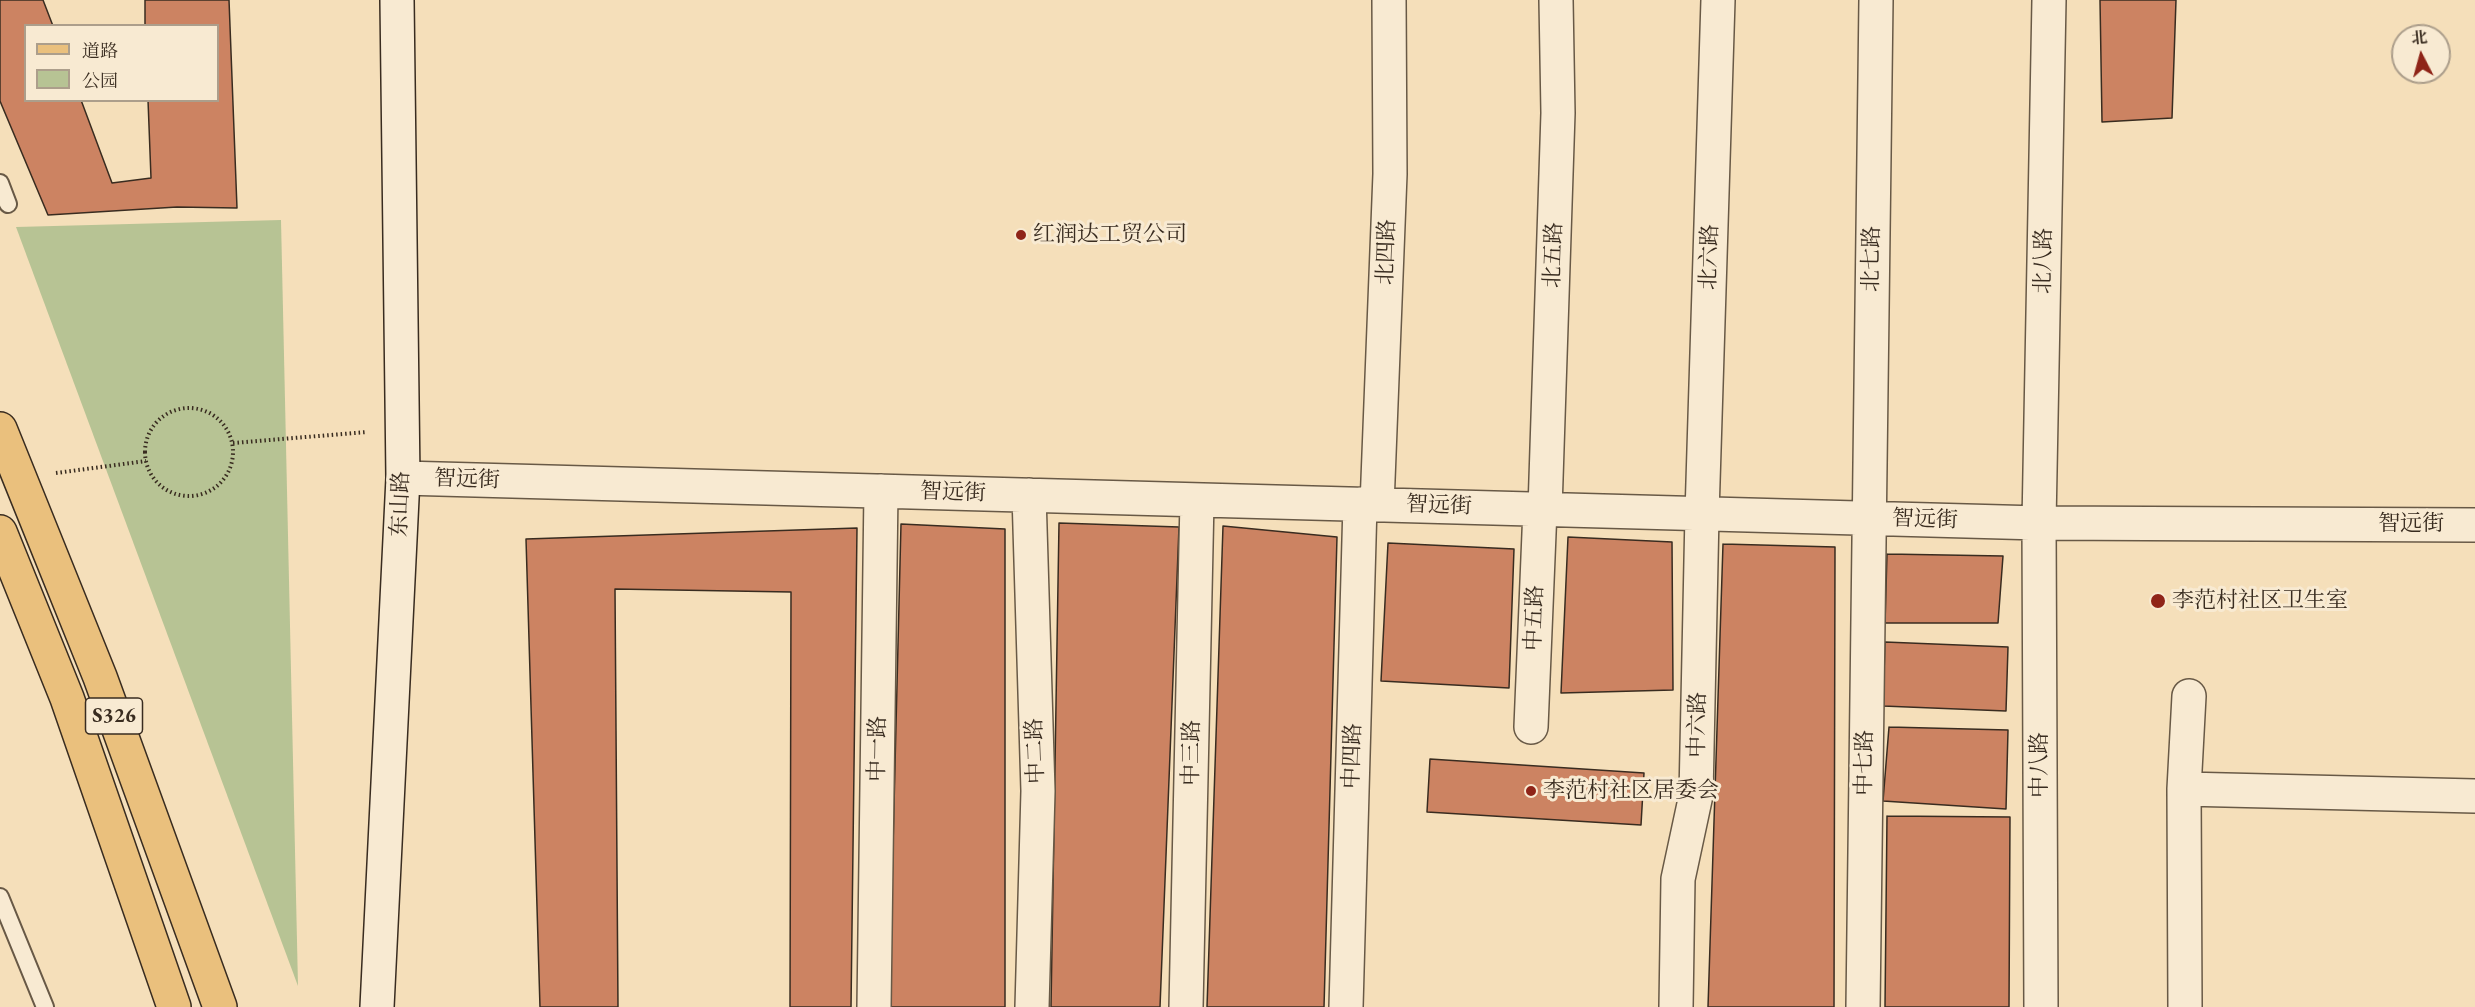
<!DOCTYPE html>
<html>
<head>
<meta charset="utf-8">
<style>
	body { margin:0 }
	#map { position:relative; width:2475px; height:1007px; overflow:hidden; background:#f5dfba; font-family:"EB Garamond","Noto Serif SC",serif }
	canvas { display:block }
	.legend { position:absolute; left:24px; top:24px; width:195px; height:78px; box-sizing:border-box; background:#f8ead2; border:2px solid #ac9e8b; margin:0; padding:8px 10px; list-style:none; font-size:18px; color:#392c20 }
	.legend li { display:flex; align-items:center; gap:12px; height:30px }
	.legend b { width:30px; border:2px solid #ac9e8b }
	.north { position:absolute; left:2391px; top:24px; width:60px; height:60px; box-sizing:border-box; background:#f8ead2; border:2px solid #ac9e8b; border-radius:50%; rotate:354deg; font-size:16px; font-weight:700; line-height:24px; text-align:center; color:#392c20 }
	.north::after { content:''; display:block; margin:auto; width:21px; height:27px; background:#8f2418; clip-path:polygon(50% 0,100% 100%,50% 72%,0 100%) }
</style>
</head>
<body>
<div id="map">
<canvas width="2475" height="1007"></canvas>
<ul class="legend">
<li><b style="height:8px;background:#eac07d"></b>道路</li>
<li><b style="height:16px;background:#b7c394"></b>公园</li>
</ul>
<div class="north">北</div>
</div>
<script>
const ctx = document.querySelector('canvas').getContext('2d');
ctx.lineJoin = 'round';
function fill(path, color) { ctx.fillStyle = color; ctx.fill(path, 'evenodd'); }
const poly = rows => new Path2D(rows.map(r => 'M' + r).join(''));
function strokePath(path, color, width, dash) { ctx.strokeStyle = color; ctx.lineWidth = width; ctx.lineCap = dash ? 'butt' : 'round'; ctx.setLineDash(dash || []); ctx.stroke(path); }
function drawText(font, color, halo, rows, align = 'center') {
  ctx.font = font + ' "EB Garamond","Noto Serif SC",serif'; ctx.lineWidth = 6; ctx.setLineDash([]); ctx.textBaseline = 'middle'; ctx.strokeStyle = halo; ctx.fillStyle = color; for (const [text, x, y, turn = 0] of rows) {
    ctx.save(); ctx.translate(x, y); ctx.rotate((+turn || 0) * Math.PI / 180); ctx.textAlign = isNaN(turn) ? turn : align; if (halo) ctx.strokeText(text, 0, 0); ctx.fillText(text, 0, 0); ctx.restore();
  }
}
fill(poly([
	[281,220,298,986,16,227]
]), '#b7c394');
const building = poly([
	[0,0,43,0,53,26,26,26,26,100,81,100,112,183,151,178,148,100,218,100,218,26,145,26,145,0,229,0,237,208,177,207,48,215,0,101,0,0],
	[2100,0,2176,0,2172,118,2102,122,2100,0],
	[1059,523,1179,527,1160,1007,1051,1007,1059,523],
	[901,524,1005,529,1005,1007,889,1007,901,524],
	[1223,526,1337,537,1324,1007,1207,1007,1223,526],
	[857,528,851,1007,790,1007,791,592,615,589,618,1007,540,1007,526,539,857,528],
	[1568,537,1672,542,1673,690,1561,693,1568,537],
	[1388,543,1514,549,1509,688,1381,681,1388,543],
	[1723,544,1835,547,1834,1007,1708,1007,1723,544],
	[1887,554,2003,556,1998,623,1885,623,1887,554],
	[1885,642,2008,647,2006,711,1883,706,1885,642],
	[1889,727,2008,730,2006,809,1883,801,1889,727],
	[1430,759,1644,773,1641,825,1427,812,1430,759],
	[1887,816,2010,817,2009,1007,1885,1007,1887,816]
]);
fill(building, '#cc8362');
strokePath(building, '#392c20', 1.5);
const lane = poly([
	[0,183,8,204],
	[0,897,45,1007]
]);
const street = poly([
	[403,478,2039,523,2475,525],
	[1029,495,1038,791,1032,1007],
	[1377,505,1390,174,1389,0],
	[1545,509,1558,113,1556,0],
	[1531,727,1540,509],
	[2184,789,2475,796],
	[874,1007,881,491],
	[1186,1007,1197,500],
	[1346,1007,1360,504],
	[1676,1007,1678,879,1696,795,1702,514,1718,0],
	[1863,1007,1876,0],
	[2041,1007,2039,523,2049,0],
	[2185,1007,2184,789,2189,696]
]);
const secondary = poly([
	[377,1007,403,478,397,0]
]);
const primary = poly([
	[0,429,100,677,220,1007],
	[0,532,67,698,174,1007]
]);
strokePath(lane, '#685946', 20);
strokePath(street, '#685946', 36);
strokePath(secondary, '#392c20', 36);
strokePath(primary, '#392c20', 36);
strokePath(poly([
	'145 452a44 44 0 1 1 88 0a44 44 0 1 1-88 0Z',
	[233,443,367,432],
	[56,473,146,461]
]), '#392c20', 4, [1.5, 3]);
strokePath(lane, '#f8ead2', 16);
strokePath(street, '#f8ead2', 33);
strokePath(secondary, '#f8ead2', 33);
strokePath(primary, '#eac07d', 33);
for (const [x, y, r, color] of [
	[1021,235,6,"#8f2418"],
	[2158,601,8,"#8f2418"],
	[1531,791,6,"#8f2418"]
]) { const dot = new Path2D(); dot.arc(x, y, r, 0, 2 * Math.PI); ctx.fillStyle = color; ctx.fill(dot); strokePath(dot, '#f8ead2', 2); }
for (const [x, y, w] of [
	[114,716,57]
]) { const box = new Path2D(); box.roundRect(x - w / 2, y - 18, w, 36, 4.5); ctx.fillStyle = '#f8ead2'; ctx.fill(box); strokePath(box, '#392c20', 1.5); }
drawText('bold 21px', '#392c20', null, [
	["S326",114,716]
]);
drawText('22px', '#392c20', '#f8ead2', [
	["红润达工贸公司",1033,235],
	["李范村社区卫生室",2172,601],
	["李范村社区居委会",1543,791]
], 'left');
drawText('22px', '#392c20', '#f8ead2', [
	["北四路",1387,252,-88],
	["北五路",1554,255,-88],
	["北六路",1710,257,-88],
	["北七路",1872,259,-89],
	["北八路",2044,261,-89],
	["智远街",467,480,2],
	["智远街",953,493,2],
	["东山路",401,504,-88],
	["智远街",1439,506,2],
	["智远街",1925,520,2],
	["智远街",2411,524],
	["中五路",1535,618,-88],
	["中六路",1698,725,-89],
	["中一路",878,749,-89],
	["中二路",1036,751,-92],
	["中三路",1192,753,-89],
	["中四路",1353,756,-88],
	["中七路",1865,763,-89],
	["中八路",2040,765,-90]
]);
</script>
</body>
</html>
